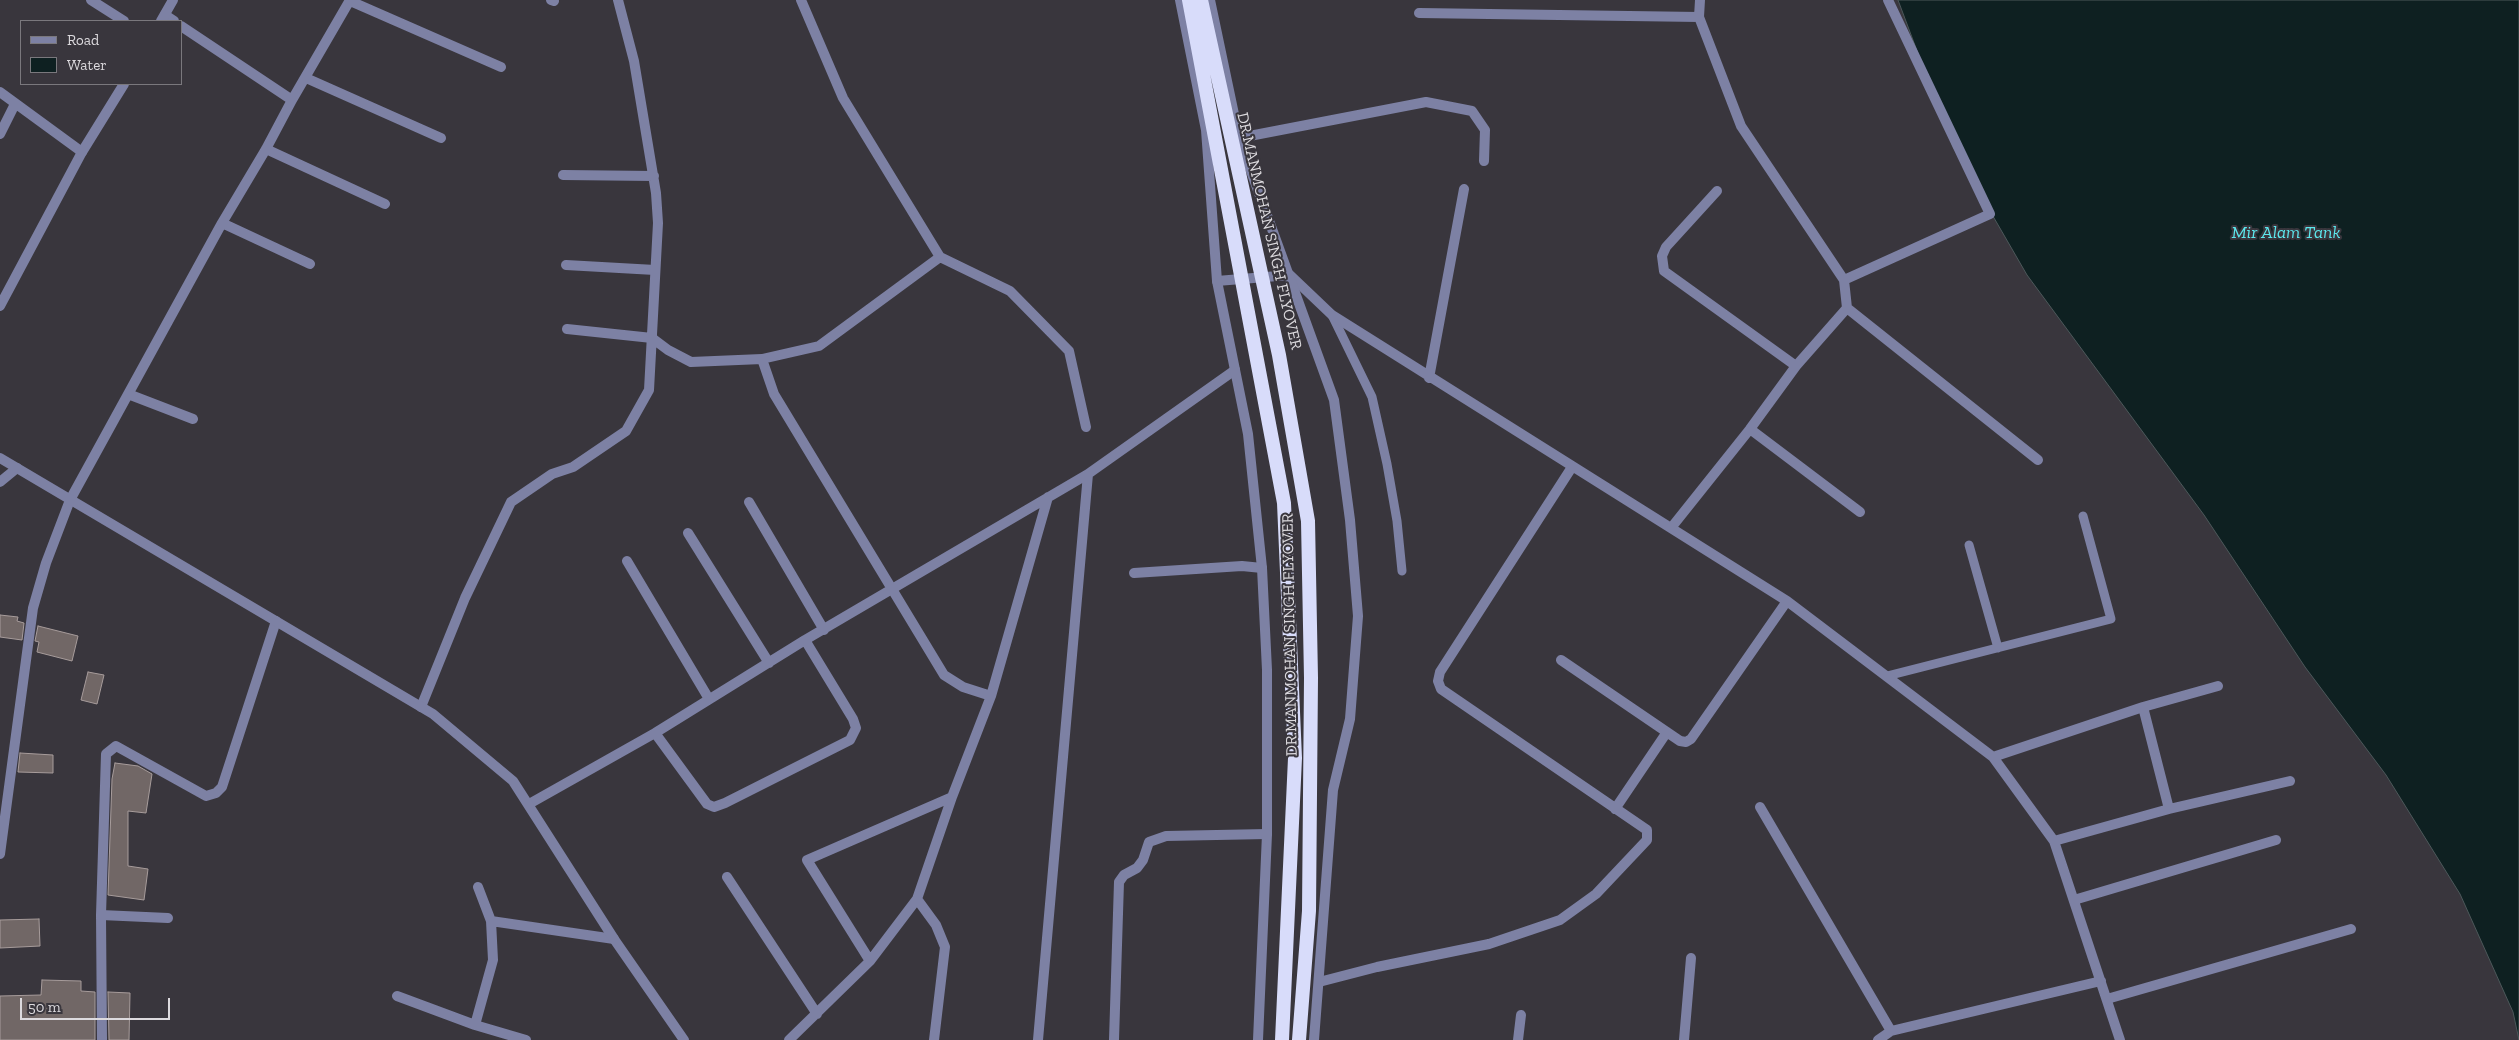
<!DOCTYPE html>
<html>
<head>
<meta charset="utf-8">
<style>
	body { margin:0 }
	#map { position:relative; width:2519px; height:1040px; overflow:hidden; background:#39363d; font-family:"Zilla Slab",serif }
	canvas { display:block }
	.legend { position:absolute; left:20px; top:20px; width:162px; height:65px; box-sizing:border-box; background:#39363d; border:1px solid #7a787d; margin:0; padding:6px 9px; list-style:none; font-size:15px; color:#dcdade }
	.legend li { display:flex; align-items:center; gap:10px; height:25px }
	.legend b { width:25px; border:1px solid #7a787d }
	.scale { position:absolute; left:20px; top:998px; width:150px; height:22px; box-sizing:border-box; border:2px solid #dcdade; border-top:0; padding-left:6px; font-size:15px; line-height:18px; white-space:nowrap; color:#dcdade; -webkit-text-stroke:4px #39363d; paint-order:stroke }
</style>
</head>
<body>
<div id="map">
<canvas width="2519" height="1040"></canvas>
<ul class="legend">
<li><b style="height:6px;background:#7d81a4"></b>Road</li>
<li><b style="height:14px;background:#0e2021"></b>Water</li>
</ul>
<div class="scale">50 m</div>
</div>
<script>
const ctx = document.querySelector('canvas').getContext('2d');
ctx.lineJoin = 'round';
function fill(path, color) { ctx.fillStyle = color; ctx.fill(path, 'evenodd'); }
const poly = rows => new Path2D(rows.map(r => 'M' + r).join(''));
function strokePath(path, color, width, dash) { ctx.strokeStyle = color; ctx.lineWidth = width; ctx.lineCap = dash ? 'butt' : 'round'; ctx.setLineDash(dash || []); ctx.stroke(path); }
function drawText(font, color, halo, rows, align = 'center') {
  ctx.font = font + ' "Zilla Slab",serif'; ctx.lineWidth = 4; ctx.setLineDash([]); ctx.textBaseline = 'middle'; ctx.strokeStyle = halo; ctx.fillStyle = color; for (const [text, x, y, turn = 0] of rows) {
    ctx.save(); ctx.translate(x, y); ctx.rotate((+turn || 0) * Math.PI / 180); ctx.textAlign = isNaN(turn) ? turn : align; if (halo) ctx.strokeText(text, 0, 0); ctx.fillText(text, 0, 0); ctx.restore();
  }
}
const water = poly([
	[1898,0,2519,0,2519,1040,2513,1012,2460,894,2386,775,2305,667,2204,515,2027,275,1953,147,1898,0]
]);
fill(water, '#0e2021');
strokePath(water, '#4c585a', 1);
const building = poly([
	[0,615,18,617,17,621,24,623,22,640,0,637,0,615],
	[38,626,78,636,72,661,37,652,39,642,35,641,38,626],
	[88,672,104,675,97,704,81,700,88,672],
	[20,753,53,755,53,773,18,772,20,753],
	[115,763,138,766,152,774,146,813,128,811,128,866,148,869,144,900,108,895,112,779,115,763],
	[39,919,40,946,0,948,0,920,39,919],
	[42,980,81,981,81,991,95,992,95,1040,0,1040,0,996,41,995,42,980],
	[108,992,130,993,129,1040,109,1040,108,992]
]);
fill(building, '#716766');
strokePath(building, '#a79c9b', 1);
strokePath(poly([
	[1332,315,1372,397,1387,464,1397,521,1402,571],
	[1969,545,1998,648],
	[1887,676,2111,619,2083,516]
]), '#7d81a4', 9);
strokePath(poly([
	[91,0,124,21],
	[551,0,554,1],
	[801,0,843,98,940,257,1010,291,1069,351,1086,427],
	[1700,0,1699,17,1741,126,1844,280,1847,308,2038,460],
	[350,1,501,67],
	[1419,13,1699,17],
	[165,15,174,21],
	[181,26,292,100],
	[306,78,441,138],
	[0,92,82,152],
	[0,134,15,104],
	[1239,138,1426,102,1472,111,1485,130,1484,161],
	[266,149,385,204],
	[563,175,654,176],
	[1717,191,1666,247,1662,256,1664,271,1796,366],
	[222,223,310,264],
	[566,265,655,270],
	[1844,280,1990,214,1888,0],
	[1217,281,1290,275,1332,315,1787,601,1993,757,2054,841,2120,1040],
	[567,329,652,338,668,350,691,362,762,359,819,346,940,257],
	[762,359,774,394,944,675,963,687,991,696],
	[1429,378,1464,189],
	[128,394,193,419],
	[1750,429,1860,512],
	[0,482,17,468],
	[749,502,824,630],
	[1671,528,1750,429,1796,366,1847,308],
	[688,533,769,663],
	[627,561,709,699],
	[1134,573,1242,566,1262,568],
	[1561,660,1680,741,1686,742,1691,739,1787,601],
	[421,707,465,598,511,502,552,474,573,467,626,431,649,390,658,223,656,193,634,61,618,0],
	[2143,707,2218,686],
	[655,733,707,804,714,807,725,803,850,740,856,728,853,719,805,640],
	[1993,757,2143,707,2169,809],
	[529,804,655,733,805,640,1088,474,1235,370],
	[1760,807,1891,1031],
	[1615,809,1667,732],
	[2054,841,2169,809,2290,781],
	[0,854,33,608,46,563,70,500,222,223,266,149,292,100,350,0],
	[727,877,817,1014],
	[917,899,936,925,945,947,934,1040],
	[2074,900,2276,840],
	[101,915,168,918],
	[491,921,614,939],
	[870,961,807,860,952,797],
	[1319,982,1377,967,1489,944,1560,920,1596,894,1647,840,1647,830,1441,689,1438,681,1440,672,1572,467],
	[397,996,475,1025,526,1040],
	[2107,999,2351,929],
	[475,1025,493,960,491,921,478,887],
	[102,1040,101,915,106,754,116,746,206,796,216,793,222,787,276,621],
	[789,1040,870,961,917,899,952,797,991,696,1048,497],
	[1038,1040,1088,474],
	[1114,1040,1119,882,1124,875,1137,868,1143,860,1149,842,1166,836,1267,834],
	[1518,1040,1521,1015],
	[1684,1040,1691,958],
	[1878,1040,1891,1031,2101,981]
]), '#7d81a4', 10);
strokePath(poly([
	[1180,0,1206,130,1217,281,1248,434,1262,568,1267,670,1267,834,1258,1040],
	[1210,0,1239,138,1334,400,1350,520,1358,616,1350,719,1333,790,1314,1040],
	[161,21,173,0],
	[0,306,82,152,124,84],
	[0,458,433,714,513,781,614,939,684,1040]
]), '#7d81a4', 10);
strokePath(poly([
	[1189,0,1284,503,1295,758,1282,1040],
	[1201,0,1279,355,1308,521,1311,678,1309,911,1299,1040]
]), '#d8dcfa', 14);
drawText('16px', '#dcdade', '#39363d', [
	["DR.MANMOHAN SINGH FLYOVER",1269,231,77],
	["DR.MANMOHAN SINGH FLYOVER",1290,635,-91]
]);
drawText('italic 18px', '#5ce7ed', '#39363d', [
	["Mir Alam Tank",2286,233]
]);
</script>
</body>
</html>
